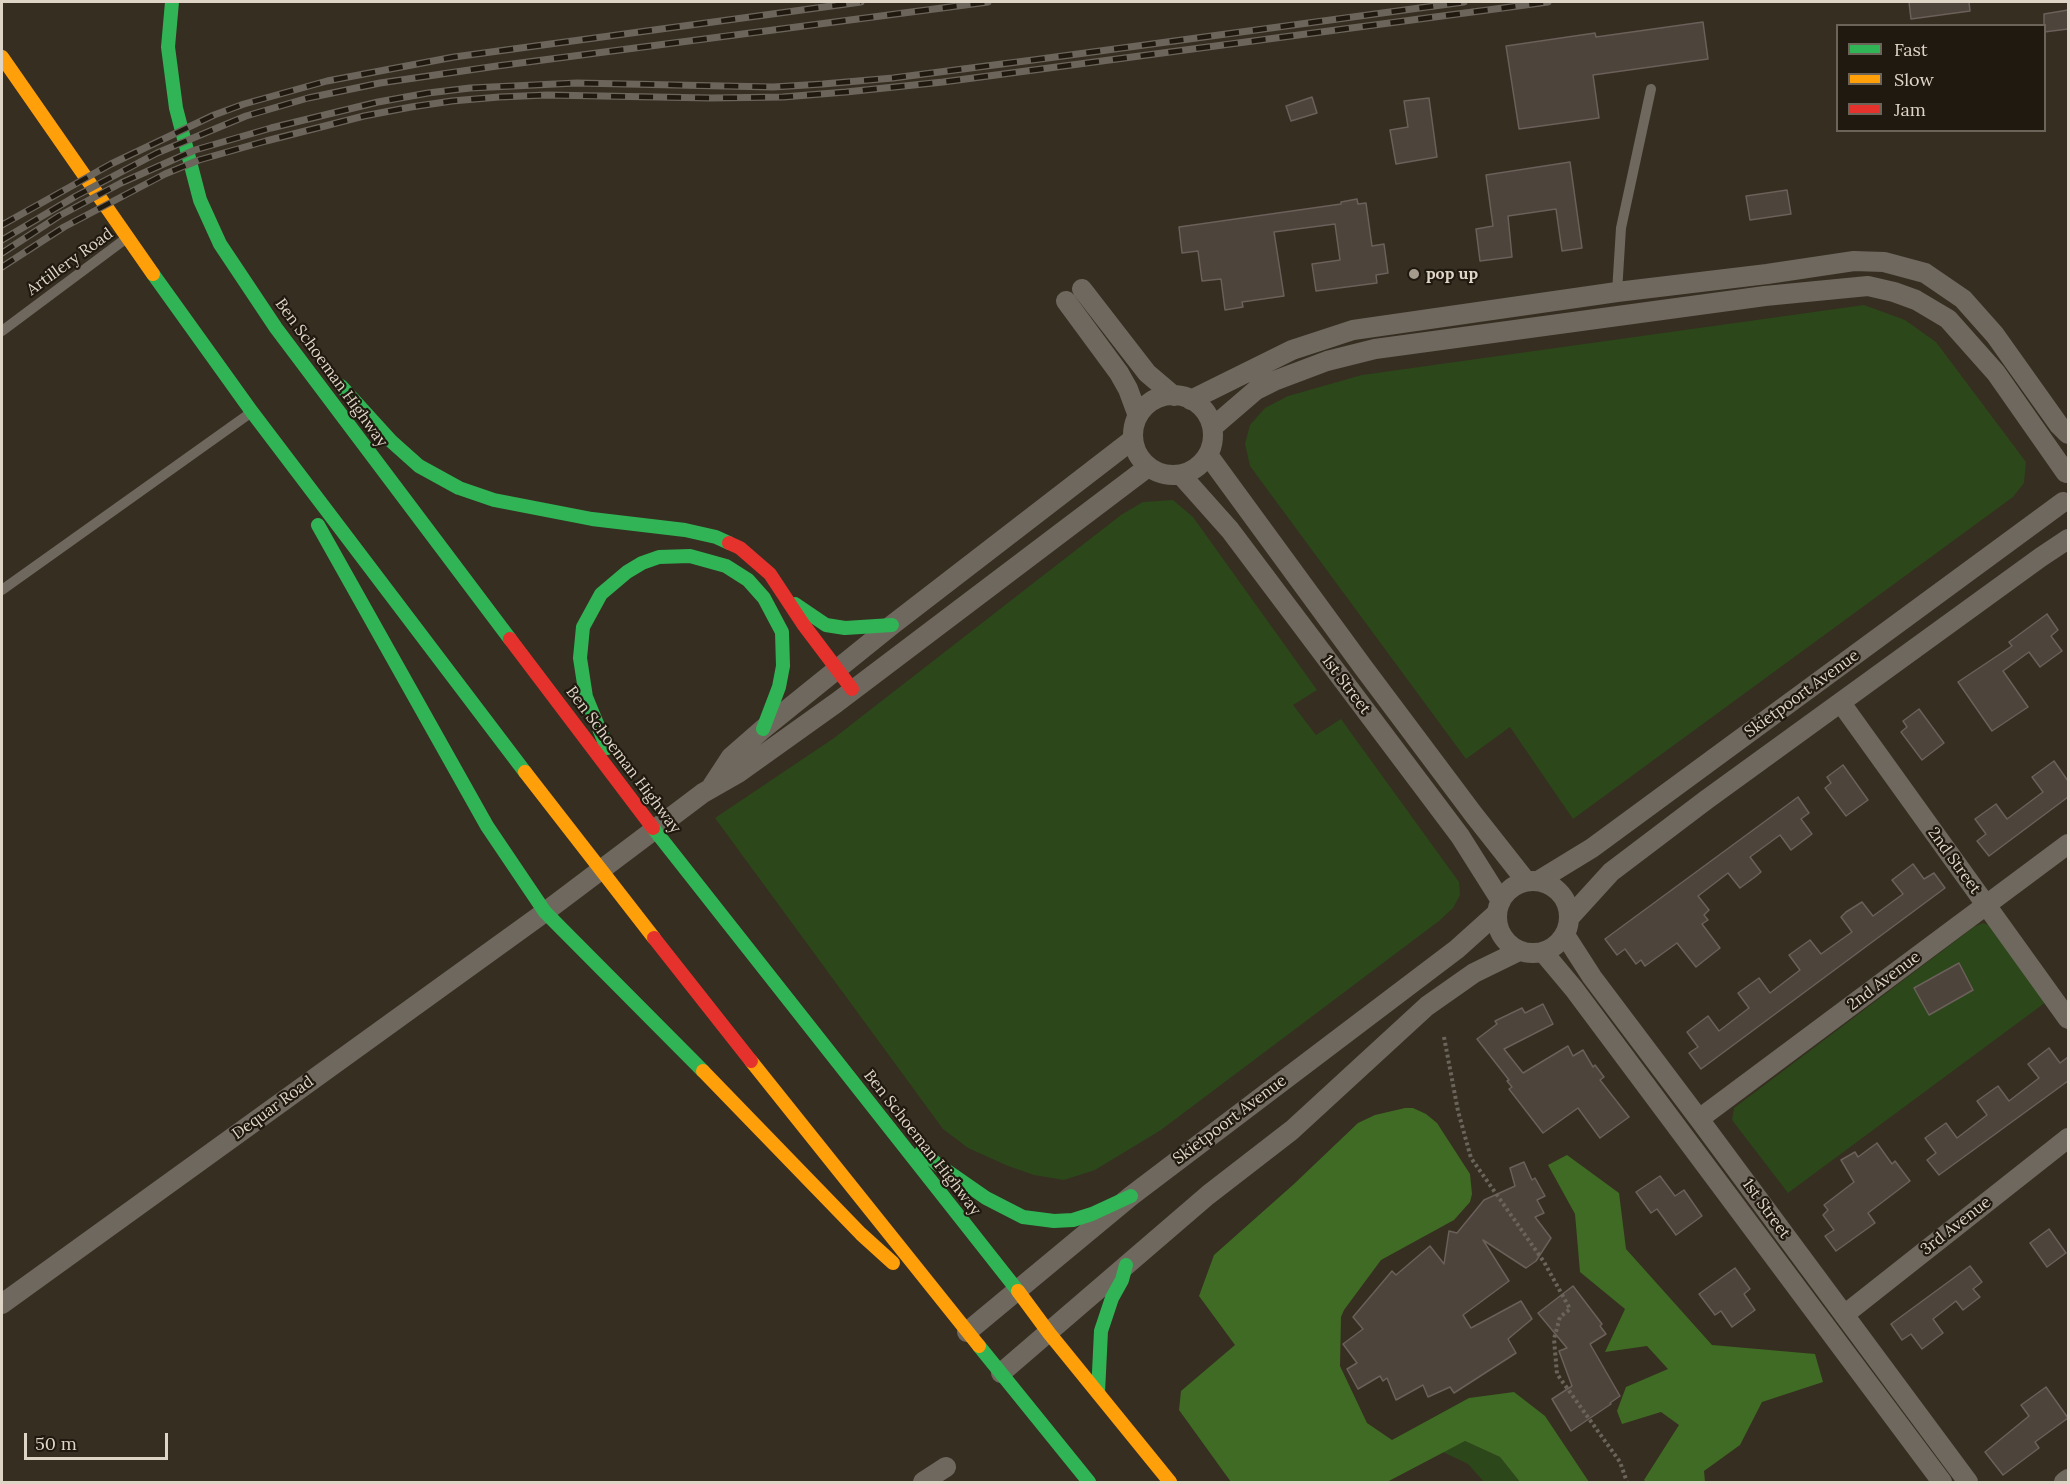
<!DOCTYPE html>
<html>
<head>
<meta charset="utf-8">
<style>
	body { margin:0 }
	#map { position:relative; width:2070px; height:1484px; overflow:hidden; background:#362e21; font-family:Lora,serif }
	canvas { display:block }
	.frame { position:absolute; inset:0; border:3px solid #dfd5c7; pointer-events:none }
	.legend { position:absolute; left:1836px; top:24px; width:210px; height:108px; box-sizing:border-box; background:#20190f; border:2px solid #6c6459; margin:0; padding:8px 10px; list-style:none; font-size:18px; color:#dfd5c7 }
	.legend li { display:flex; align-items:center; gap:12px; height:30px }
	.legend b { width:30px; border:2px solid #6c6459 }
	.scale { position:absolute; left:24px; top:1433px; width:144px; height:27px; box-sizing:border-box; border:3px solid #dfd5c7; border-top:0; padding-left:8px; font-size:18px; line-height:21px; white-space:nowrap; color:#dfd5c7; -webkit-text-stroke:4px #20190f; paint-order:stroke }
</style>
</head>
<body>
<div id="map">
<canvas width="2070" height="1484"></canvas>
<div class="frame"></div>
<ul class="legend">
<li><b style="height:8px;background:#30b455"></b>Fast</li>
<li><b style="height:8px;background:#ff9f0a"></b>Slow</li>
<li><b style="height:8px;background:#e5322d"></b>Jam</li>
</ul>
<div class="scale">50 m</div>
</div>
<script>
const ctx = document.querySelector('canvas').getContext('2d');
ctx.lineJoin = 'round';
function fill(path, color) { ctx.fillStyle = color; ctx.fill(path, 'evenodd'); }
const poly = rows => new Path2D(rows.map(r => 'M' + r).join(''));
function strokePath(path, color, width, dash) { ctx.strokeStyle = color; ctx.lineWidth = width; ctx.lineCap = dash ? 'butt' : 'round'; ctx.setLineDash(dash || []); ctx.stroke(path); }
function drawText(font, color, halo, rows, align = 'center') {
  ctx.font = font + ' Lora,serif'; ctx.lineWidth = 4.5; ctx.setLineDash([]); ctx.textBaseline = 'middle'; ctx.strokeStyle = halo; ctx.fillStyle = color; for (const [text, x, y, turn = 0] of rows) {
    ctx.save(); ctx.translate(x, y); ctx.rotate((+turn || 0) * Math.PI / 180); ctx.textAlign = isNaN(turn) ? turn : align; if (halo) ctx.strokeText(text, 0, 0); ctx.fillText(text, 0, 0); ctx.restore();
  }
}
fill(poly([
	[1864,305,1905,320,1936,342,2026,462,2024,483,2013,497,1573,819,1510,727,1466,759,1250,466,1245,444,1250,425,1265,408,1288,396,1362,375],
	[1173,500,1193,517,1317,690,1293,705,1316,735,1341,719,1459,882,1460,895,1453,908,1439,921,1161,1130,1095,1170,1064,1180,1034,1175,1008,1166,968,1148,943,1129,715,818,834,738,1121,515,1143,502],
	[1983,923,1990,925,2046,1002,1788,1193,1732,1120,1734,1108,1974,927],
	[1465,1441,1500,1457,1520,1482,1484,1482,1468,1464,1443,1452]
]), '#2c471a');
fill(poly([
	[1405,1108,1413,1108,1426,1114,1437,1123,1470,1174,1472,1194,1470,1202,1454,1220,1381,1260,1344,1310,1341,1317,1340,1366,1367,1423,1392,1440,1469,1398,1514,1392,1545,1416,1589,1482,1520,1482,1500,1457,1465,1441,1387,1482,1231,1482,1179,1410,1181,1391,1235,1345,1199,1296,1214,1255,1294,1184,1358,1123,1375,1115],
	[1567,1155,1619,1193,1626,1249,1712,1345,1815,1354,1823,1382,1762,1402,1740,1445,1704,1471,1705,1482,1646,1482,1644,1480,1679,1425,1661,1412,1622,1424,1617,1411,1626,1387,1668,1369,1647,1346,1605,1352,1625,1309,1580,1272,1575,1214,1548,1165]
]), '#3f6b24');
const building = poly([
	[1909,2,1969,2,1970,11,1911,19,1909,2],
	[2068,10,2068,29,2044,32,2044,14,2068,10],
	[1703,22,1708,59,1593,75,1599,118,1519,129,1506,46,1595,33,1596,37,1703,22],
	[1312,97,1317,113,1291,121,1286,106,1312,97],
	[1429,98,1437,157,1396,164,1390,130,1408,127,1404,101,1429,98],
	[1570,162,1582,248,1562,251,1556,209,1508,216,1512,257,1480,261,1476,229,1493,226,1486,175,1570,162],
	[1787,190,1791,214,1750,220,1746,196,1787,190],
	[1357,199,1358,204,1366,203,1372,246,1384,244,1388,273,1376,275,1377,283,1316,291,1312,264,1340,260,1335,224,1274,232,1284,296,1242,302,1243,307,1225,310,1221,279,1202,281,1198,251,1182,253,1179,227,1341,204,1341,202,1357,199],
	[2047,614,2058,630,2051,636,2062,651,2040,667,2029,652,2003,671,2028,707,1992,731,1958,682,2012,646,2009,642,2047,614],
	[1919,709,1944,743,1922,760,1901,732,1907,727,1903,721,1919,709],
	[2054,761,2068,781,2068,797,1989,856,1977,841,1986,834,1975,819,1996,804,2007,819,2043,792,2032,777,2054,761],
	[1843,765,1868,800,1846,816,1825,788,1831,783,1827,777,1843,765],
	[1798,797,1809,813,1801,819,1812,834,1791,850,1780,835,1750,857,1761,872,1755,877,1740,888,1728,873,1698,896,1709,910,1704,915,1708,920,1702,924,1720,948,1696,967,1677,943,1645,966,1641,960,1636,964,1625,949,1617,955,1605,939,1798,797],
	[1913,864,1924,879,1934,873,1945,888,1701,1069,1689,1053,1698,1047,1687,1032,1708,1016,1719,1031,1749,1008,1738,993,1759,978,1770,993,1800,970,1789,955,1810,940,1821,954,1852,932,1841,917,1846,912,1862,902,1873,916,1903,894,1892,880,1913,864],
	[1959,963,1973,990,1929,1015,1914,988,1959,963],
	[1543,1004,1553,1024,1504,1049,1523,1073,1568,1046,1573,1056,1583,1050,1593,1067,1595,1065,1604,1077,1600,1080,1629,1117,1600,1138,1578,1108,1543,1133,1509,1089,1512,1087,1507,1081,1509,1080,1477,1039,1497,1024,1495,1021,1522,1008,1525,1013,1543,1004],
	[2049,1048,2060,1063,2068,1057,2068,1081,1939,1175,1927,1160,1936,1153,1925,1138,1946,1123,1957,1138,1987,1115,1977,1101,1998,1086,2009,1101,2039,1078,2028,1064,2049,1048],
	[1877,1143,1892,1164,1895,1161,1910,1181,1868,1213,1875,1223,1836,1251,1825,1236,1834,1230,1823,1215,1828,1210,1824,1205,1854,1182,1841,1160,1855,1152,1858,1157,1877,1143],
	[1524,1162,1532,1180,1535,1178,1545,1196,1537,1200,1544,1213,1535,1217,1551,1238,1536,1261,1526,1268,1483,1240,1509,1281,1463,1315,1471,1328,1521,1301,1532,1319,1508,1339,1516,1353,1454,1393,1450,1387,1428,1397,1423,1385,1396,1400,1387,1378,1383,1381,1380,1376,1358,1389,1347,1369,1357,1363,1343,1344,1363,1329,1353,1317,1392,1271,1396,1275,1430,1246,1444,1264,1449,1231,1457,1233,1484,1200,1515,1186,1510,1168,1524,1162],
	[1660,1176,1675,1196,1684,1190,1702,1216,1676,1235,1657,1209,1651,1213,1636,1192,1660,1176],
	[2049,1229,2066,1253,2047,1267,2030,1243,2049,1229],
	[1970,1266,1982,1282,1973,1289,1980,1297,1963,1310,1956,1301,1933,1319,1943,1333,1922,1349,1911,1334,1902,1340,1891,1324,1970,1266],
	[1735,1268,1750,1289,1744,1294,1755,1310,1732,1327,1721,1311,1715,1315,1699,1294,1735,1268],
	[1573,1286,1602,1324,1600,1326,1606,1334,1590,1344,1620,1396,1610,1403,1611,1404,1571,1431,1552,1399,1572,1386,1559,1351,1567,1348,1538,1313,1573,1286],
	[2046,1387,2068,1418,2035,1442,2039,1448,2003,1475,1985,1452,2029,1416,2021,1405,2046,1387]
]);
fill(building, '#4d443c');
strokePath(building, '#6b605a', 1.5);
strokePath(poly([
	[1444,1037,1458,1111,1471,1158,1544,1262,1570,1309,1560,1317,1554,1339,1557,1374,1620,1462,1627,1482]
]), '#6a645b', 4, [3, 3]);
strokePath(poly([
	[1617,292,1621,228,1651,89],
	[2,331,124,240],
	[2,590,249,414]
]), '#6f685e', 10);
strokePath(poly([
	[1082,289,1147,373,1174,396],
	[1066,301,1119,373,1128,389,1138,416],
	'1133 435a40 40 0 1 1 80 0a40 40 0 1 1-80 0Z',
	[1191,400,1292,350,1353,330,1617,292,1767,274,1854,261,1884,262,1925,273,1963,299,1995,335,2059,425,2068,434],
	[1213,427,1256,390,1274,381,1327,361,1375,349,1765,296,1868,286,1894,292,1916,300,1948,319,1996,373,2066,473],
	[1208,455,1363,667,1474,815,1526,881],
	[1181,475,1230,530,1460,836,1501,901],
	[1841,703,2068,1019],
	[712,786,731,757,763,729,892,625,1132,440],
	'1497 917a36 36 0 1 1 72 0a36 36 0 1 1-72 0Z',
	[1538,881,1592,848,2063,502],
	[1570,917,1611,872,1706,800,2041,557,2068,539],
	[1565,935,1592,977,1699,1119,1968,1482],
	[1543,952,1574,989,1942,1482],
	[1699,1119,2068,844],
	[2,1304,545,912,703,793,738,773,836,703,1148,467],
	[1844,1315,2068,1138],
	[967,1332,1131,1196,1457,949,1497,913],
	[1001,1373,1208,1195,1292,1130,1427,1006,1474,973,1519,951],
	[923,1482,946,1467],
	[2064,1482,2068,1479]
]), '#6f685e', 20);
strokePath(poly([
	[172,2,168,47,176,108,200,200,220,244,276,328,510,639],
	[153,274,252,412,525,772],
	[341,386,391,441,419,466,459,488,494,500,592,519,685,530,716,537,729,543],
	[318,525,487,826,545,912,703,1071],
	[795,604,826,625,845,628,892,625],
	[607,748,586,697,580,658,583,627,601,594,627,572,642,563,659,557,690,556,726,566,748,580,764,598,782,632,783,666,779,687,763,729],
	[653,828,1018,1291],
	[922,1151,937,1164,986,1198,1023,1217,1054,1221,1073,1220,1092,1214,1131,1196],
	[979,1346,1089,1482],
	[1098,1393,1101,1331,1112,1298,1122,1280,1126,1265]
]), '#30b455', 14);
strokePath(poly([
	[2,57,153,274],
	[525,772,654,938],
	[751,1061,979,1346],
	[703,1071,861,1234,893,1263],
	[1018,1291,1049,1333,1170,1482]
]), '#ff9f0a', 14);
strokePath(poly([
	[729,543,740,548,770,574,803,624,852,689],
	[510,639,653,828],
	[654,938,751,1061]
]), '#e5322d', 14);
const rail = poly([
	[2,225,111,164,214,115,244,104,327,81,454,57,861,2],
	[2,240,76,196,157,153,246,116,308,98,380,83,497,66,988,2],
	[2,253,59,216,121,183,195,150,271,128,378,102,428,93,470,88,577,83,773,87,823,84,893,78,1033,60,1464,2],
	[2,267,64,227,165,174,199,160,266,141,364,116,411,107,452,101,499,97,547,95,711,98,783,97,846,92,943,82,1548,2]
]);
strokePath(rail, '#6c655c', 7);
strokePath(rail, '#20190f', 4.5, [14]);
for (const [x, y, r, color] of [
	[1414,274,6,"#a49b8d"]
]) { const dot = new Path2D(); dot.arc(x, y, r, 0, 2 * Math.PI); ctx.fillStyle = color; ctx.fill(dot); strokePath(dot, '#20190f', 2); }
drawText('16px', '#dfd5c7', '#20190f', [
	["Artillery Road",70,262,-36],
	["Ben Schoeman Highway",331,373,54],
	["1st Street",1346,685,53],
	["Skietpoort Avenue",1802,694,-36],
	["Ben Schoeman Highway",623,760,53],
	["2nd Street",1954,861,54],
	["2nd Avenue",1884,981,-37],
	["Dequar Road",273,1108,-36],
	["Skietpoort Avenue",1230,1120,-37],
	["Ben Schoeman Highway",922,1143,52],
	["1st Street",1766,1209,54],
	["3rd Avenue",1956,1226,-38]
]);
drawText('bold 16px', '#dfd5c7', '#20190f', [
	["pop up",1426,274]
], 'left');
</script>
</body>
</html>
